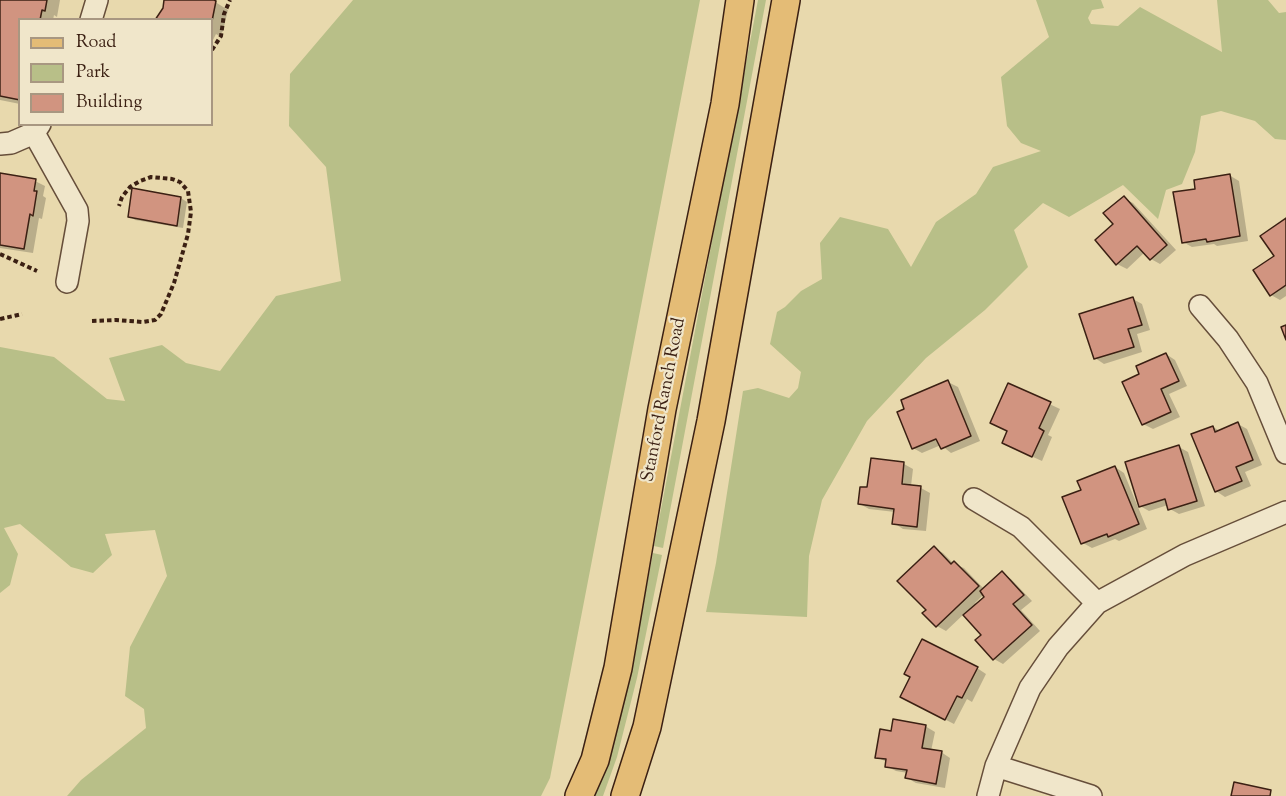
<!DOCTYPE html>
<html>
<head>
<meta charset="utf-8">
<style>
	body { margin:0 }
	#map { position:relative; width:1286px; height:796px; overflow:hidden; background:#e8d9ad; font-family:"Sorts Mill Goudy",serif }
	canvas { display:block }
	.legend { position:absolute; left:18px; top:18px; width:195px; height:108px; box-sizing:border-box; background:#f0e6ca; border:2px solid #a89781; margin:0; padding:8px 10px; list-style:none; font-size:18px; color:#3b2013 }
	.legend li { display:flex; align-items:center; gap:12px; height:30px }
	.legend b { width:30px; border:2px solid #a89781 }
</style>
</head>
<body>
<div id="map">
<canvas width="1286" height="796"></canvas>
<ul class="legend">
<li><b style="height:8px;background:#e4bc76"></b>Road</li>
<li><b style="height:16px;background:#b8bf88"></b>Park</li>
<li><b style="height:16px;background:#d19480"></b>Building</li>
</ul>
</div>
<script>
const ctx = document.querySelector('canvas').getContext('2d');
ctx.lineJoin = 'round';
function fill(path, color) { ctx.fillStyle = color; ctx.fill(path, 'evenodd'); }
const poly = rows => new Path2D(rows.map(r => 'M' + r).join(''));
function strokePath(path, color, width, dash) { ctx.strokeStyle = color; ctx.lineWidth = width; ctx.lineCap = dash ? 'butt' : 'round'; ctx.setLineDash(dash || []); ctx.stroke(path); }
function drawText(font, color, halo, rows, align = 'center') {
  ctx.font = font + ' "Sorts Mill Goudy",serif'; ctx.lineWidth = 4.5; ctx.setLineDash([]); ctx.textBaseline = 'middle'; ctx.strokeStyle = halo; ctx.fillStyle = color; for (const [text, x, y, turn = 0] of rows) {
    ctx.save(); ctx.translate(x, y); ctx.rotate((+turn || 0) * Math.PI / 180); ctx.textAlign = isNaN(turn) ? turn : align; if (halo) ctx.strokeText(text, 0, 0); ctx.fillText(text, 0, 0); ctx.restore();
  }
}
fill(poly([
	[353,0,700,0,550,778,541,796,67,796,81,780,146,728,144,709,125,696,130,647,167,576,155,530,105,534,112,555,93,573,71,567,20,524,4,528,18,554,10,585,0,593,0,347,54,357,107,399,125,401,109,358,162,345,186,363,220,371,276,296,341,281,326,167,289,126,290,74],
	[758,0,766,0,663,548,654,546],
	[1036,0,1101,0,1104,8,1092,10,1088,18,1091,24,1118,26,1140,7,1222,52,1217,0,1268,0,1279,13,1286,12,1286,140,1275,139,1255,121,1221,111,1201,116,1195,152,1182,184,1166,190,1158,219,1123,185,1069,217,1043,203,1014,230,1028,267,985,310,926,358,867,421,822,500,809,556,807,617,706,612,716,563,743,391,758,388,789,398,798,388,801,372,770,344,777,312,785,307,801,291,822,279,820,243,840,217,888,229,911,267,936,222,976,194,993,167,1041,151,1021,143,1007,126,1001,77,1049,37],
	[653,553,662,555,637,678,617,757,603,796,594,796,604,768,630,676]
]), '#b8bf88');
fill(poly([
	[0,0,60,0,57,17,54,15,53,20,20,20,20,104,0,100],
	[166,0,212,0,228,10,223,31,219,36,216,34,212,42,212,20,164,9],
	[0,175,35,181,45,186,43,196,46,198,42,219,39,218,33,253,0,248],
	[1229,175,1239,181,1248,241,1217,246,1214,244,1192,247,1183,242,1197,190],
	[181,198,187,202,183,228,135,220,129,216],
	[1124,198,1133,203,1176,250,1160,264,1151,259,1145,252,1127,269,1117,264,1115,224],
	[1286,220,1286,296,1280,300,1271,295,1276,256],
	[1133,299,1142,304,1150,330,1137,334,1142,352,1104,364,1095,358],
	[1166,354,1175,360,1187,386,1169,394,1180,417,1153,429,1143,424,1141,375],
	[948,382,958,387,980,441,951,453,941,445,922,453,913,448],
	[1009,385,1060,409,1048,435,1052,437,1042,461,1013,448,1009,431],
	[1238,424,1247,429,1262,465,1245,472,1251,486,1225,497,1216,491,1213,427,1220,431],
	[1179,447,1188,452,1205,506,1179,514,1170,509,1168,505,1149,511,1140,506],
	[872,460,904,464,913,469,911,486,921,488,930,493,926,531,903,529,894,523,895,512,869,509,860,504,869,489],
	[1115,467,1124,473,1147,529,1119,541,1115,539,1092,548,1083,543,1083,491],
	[934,548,943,553,954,564,964,568,984,589,1002,573,1011,579,1032,601,1021,610,1040,631,1003,664,994,659,983,635,964,614,946,631,937,626,928,610],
	[984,594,986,597,977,605,975,603],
	[977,668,986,674,972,702,967,699,954,724,911,702],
	[925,726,935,732,931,751,941,752,950,758,945,788,916,783,907,778,908,773,896,771,886,766,887,762,876,757,892,732]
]), '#0003');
const building = poly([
	[0,0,47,0,45,11,42,10,40,20,20,20,20,100,0,96,0,0],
	[164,0,214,0,216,1,212,21,155,20,163,8,164,0],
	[0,173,36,179,34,191,37,191,33,216,30,214,24,249,0,245,0,173],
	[1230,174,1240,236,1207,242,1206,239,1182,243,1173,192,1195,189,1194,180,1230,174],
	[132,188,181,197,177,226,128,217,132,188],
	[1124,196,1167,245,1150,260,1137,246,1116,265,1095,240,1113,224,1103,213,1124,196],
	[1286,218,1286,285,1270,296,1253,270,1274,256,1260,236,1286,218],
	[1133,297,1142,325,1128,329,1134,347,1094,359,1079,314,1133,297],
	[1286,325,1286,340,1281,327,1286,325],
	[1166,353,1179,381,1161,389,1171,412,1142,425,1122,382,1139,374,1136,366,1166,353],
	[948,380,971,436,941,449,936,439,912,449,897,412,904,409,901,400,948,380],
	[1008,383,1051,402,1039,428,1044,431,1032,457,1002,443,1007,431,990,423,1008,383],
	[1238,422,1253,460,1236,467,1242,481,1215,492,1191,434,1213,426,1215,432,1238,422],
	[1179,445,1197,501,1168,510,1165,499,1139,507,1125,462,1179,445],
	[871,458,904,462,902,484,921,486,917,527,892,524,894,509,858,504,860,487,867,487,871,458],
	[1115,466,1139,524,1108,537,1107,534,1081,544,1062,497,1081,490,1077,481,1115,466],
	[934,546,951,564,954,561,979,586,936,627,922,613,926,610,897,581,934,546],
	[1002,571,1024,595,1013,604,1032,625,993,660,975,640,981,635,963,615,984,597,980,591,1002,571],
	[922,639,978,667,962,698,957,696,945,720,900,697,910,677,904,674,922,639],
	[893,719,926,725,922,748,942,751,936,784,905,778,907,770,885,767,886,759,875,758,880,729,891,731,893,719],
	[1234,782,1271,790,1270,796,1231,796,1234,782]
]);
fill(building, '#d19480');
strokePath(building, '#3b2013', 1.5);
const minor = poly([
	[91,20,97,0],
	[34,133,77,210,78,221,67,282],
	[0,144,11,143,34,133,40,124],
	[1200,306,1228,339,1257,383,1286,453],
	[974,499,1021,527,1097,603],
	[996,766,1091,796],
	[988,796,996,766,1030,688,1058,647,1097,603,1185,555,1286,512]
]);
const major = poly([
	[579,796,595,760,618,668,662,409,725,104,740,0],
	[625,796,647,727,711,421,786,0]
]);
strokePath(minor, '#664e3a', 24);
strokePath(major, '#3b2013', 30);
strokePath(poly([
	[212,50,221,36,224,14,230,0],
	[0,254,37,271],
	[0,319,22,314],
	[92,321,116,320,143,322,155,320,161,314,174,283,188,234,191,212,188,191,180,182,172,179,151,177,140,181,130,187,122,197,119,206]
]), '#3b2013', 4, [4.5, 3]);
strokePath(minor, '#f0e6ca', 21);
strokePath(major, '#e4bc76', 27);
drawText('18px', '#3b2013', '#f0e6ca', [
	["Stanford Ranch Road",665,400,-79]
]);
</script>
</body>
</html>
